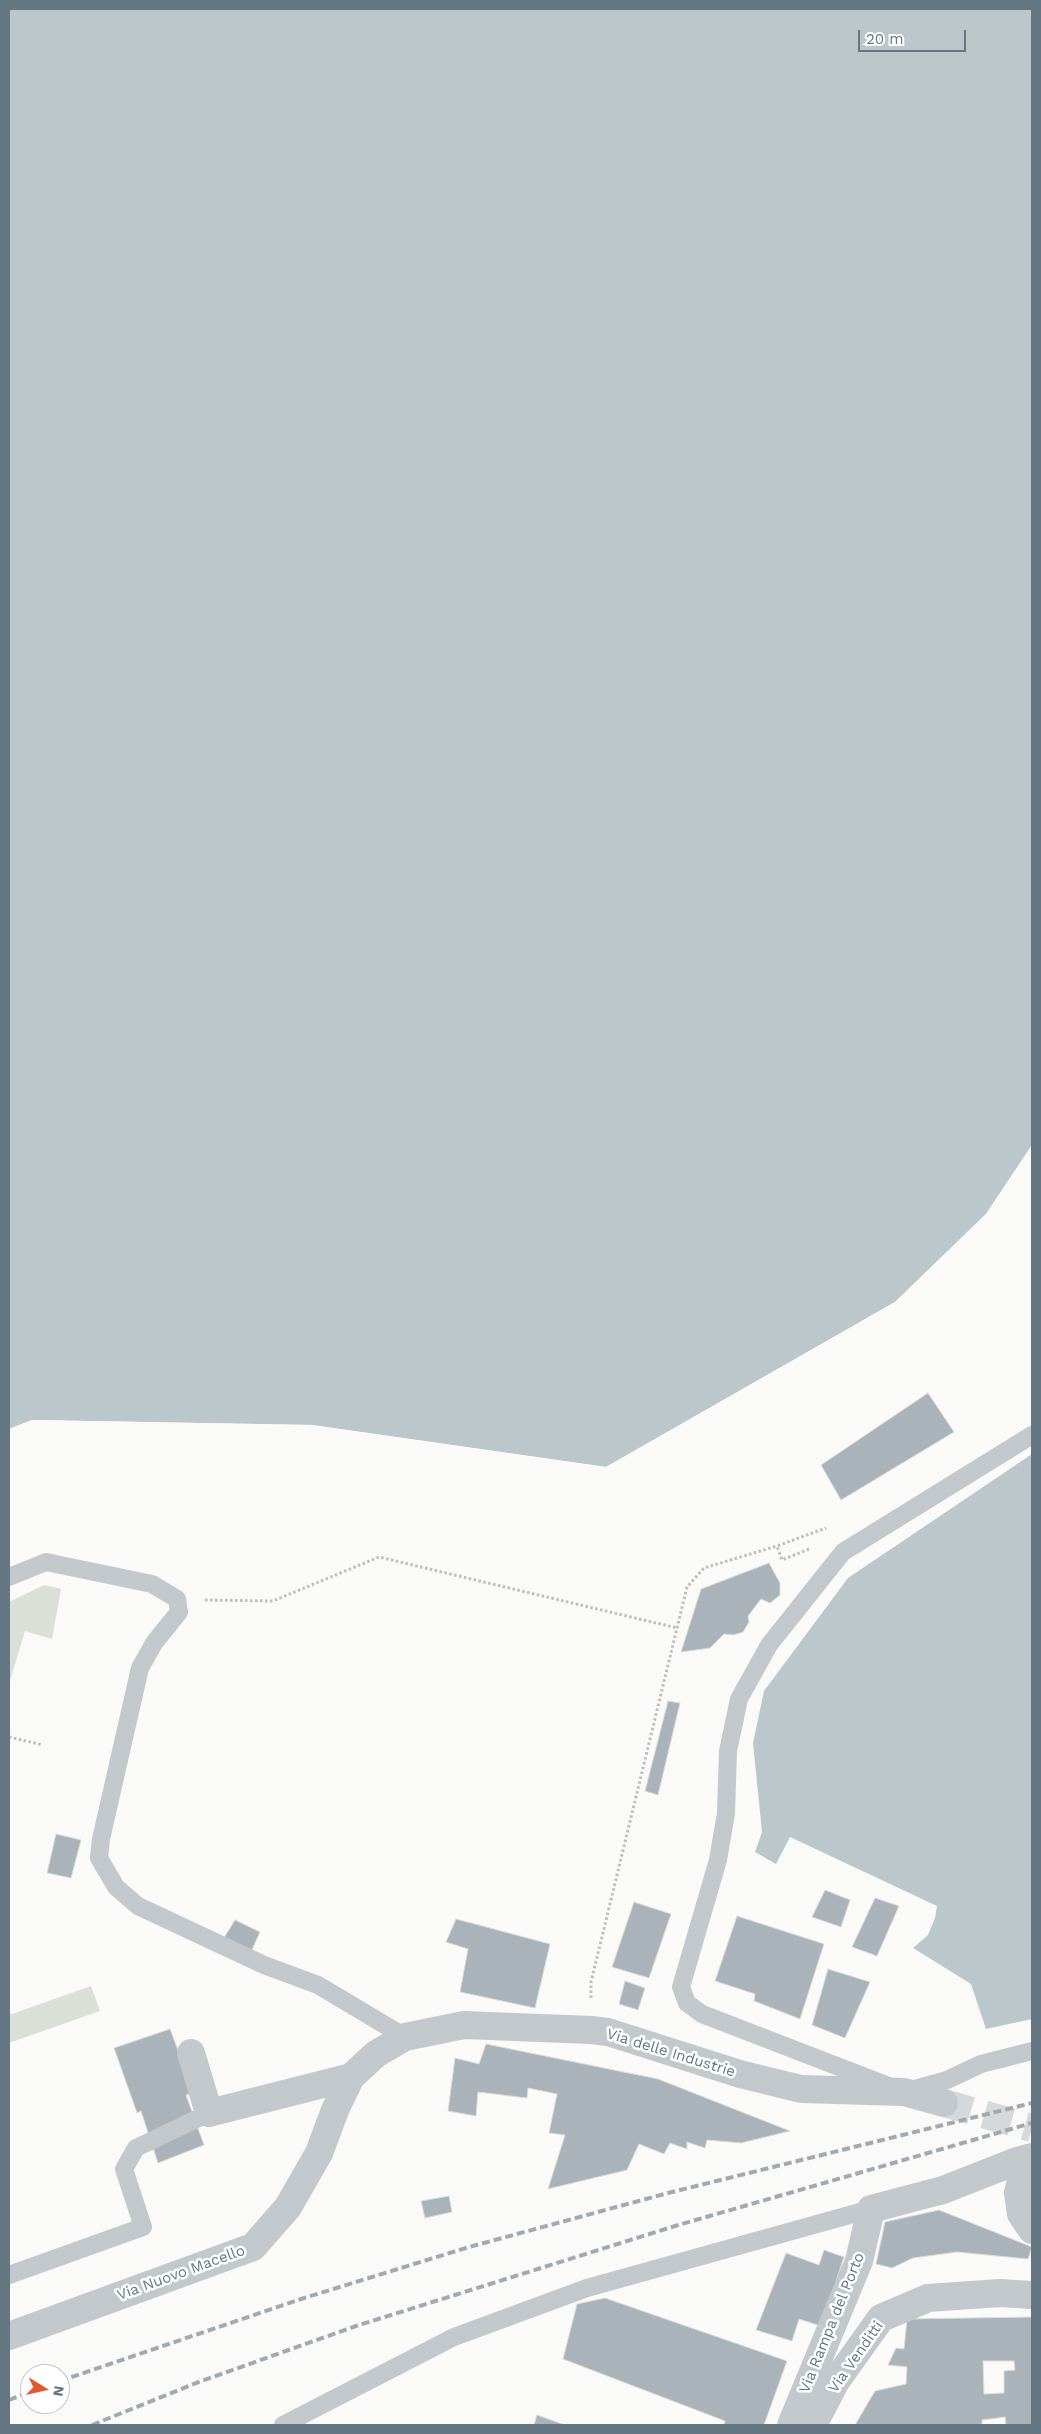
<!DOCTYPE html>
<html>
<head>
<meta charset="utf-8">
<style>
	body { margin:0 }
	#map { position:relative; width:1041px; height:2434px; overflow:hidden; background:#fafaf8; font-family:"Work Sans",sans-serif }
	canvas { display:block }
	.frame { position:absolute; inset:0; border:10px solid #657683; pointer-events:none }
	.north { position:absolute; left:20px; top:2364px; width:50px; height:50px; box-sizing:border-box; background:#fff; border:1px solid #c1c8cd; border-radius:50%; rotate:99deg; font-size:14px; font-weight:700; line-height:20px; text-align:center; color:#657683 }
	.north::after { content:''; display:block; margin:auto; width:18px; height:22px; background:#e4572e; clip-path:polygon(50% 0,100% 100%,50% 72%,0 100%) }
	.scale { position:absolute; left:858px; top:30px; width:108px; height:22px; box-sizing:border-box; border:2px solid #657683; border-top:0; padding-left:6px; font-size:15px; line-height:18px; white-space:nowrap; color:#657683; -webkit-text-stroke:4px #fff; paint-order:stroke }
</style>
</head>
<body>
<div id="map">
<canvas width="1041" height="2434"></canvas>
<div class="frame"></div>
<div class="north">N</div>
<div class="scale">20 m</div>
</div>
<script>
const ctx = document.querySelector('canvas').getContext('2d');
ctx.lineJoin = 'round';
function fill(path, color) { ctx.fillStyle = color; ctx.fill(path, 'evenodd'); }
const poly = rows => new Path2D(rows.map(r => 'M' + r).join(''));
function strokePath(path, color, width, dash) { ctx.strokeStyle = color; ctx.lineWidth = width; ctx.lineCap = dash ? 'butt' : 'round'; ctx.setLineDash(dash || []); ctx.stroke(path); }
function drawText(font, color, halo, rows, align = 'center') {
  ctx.font = font + ' "Work Sans",sans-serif'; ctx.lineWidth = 5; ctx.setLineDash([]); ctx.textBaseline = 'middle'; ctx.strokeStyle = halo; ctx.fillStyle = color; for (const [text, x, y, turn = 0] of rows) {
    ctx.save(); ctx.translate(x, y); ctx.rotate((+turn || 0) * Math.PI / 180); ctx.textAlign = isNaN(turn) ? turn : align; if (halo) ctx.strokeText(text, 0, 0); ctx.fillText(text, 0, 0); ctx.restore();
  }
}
fill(poly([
	[44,1585,61,1589,52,1639,25,1631,9,1684,9,1602],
	[91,1986,100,2011,9,2043,9,2015]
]), '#dadfd7');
fill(poly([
	[9,9,1032,9,1032,1145,986,1214,895,1302,606,1467,312,1425,32,1420,9,1429],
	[1032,1454,1032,2019,986,2029,971,1984,913,1948,928,1935,935,1918,937,1906,790,1837,776,1864,755,1852,762,1832,753,1743,764,1691,848,1578]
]), '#bbc7cb');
fill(poly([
	[1032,1145,1032,1149,988,1216,896,1304,607,1469,312,1427,32,1422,9,1431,9,1429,32,1420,312,1425,606,1467,895,1302,986,1214]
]), '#fafaf8');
const building = poly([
	[928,1393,954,1432,841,1500,821,1465,928,1393],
	[769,1563,780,1583,780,1595,770,1603,761,1599,748,1616,749,1622,743,1632,733,1635,724,1634,710,1648,681,1652,701,1589,769,1563],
	[668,1701,680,1703,658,1795,645,1791,668,1701],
	[56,1834,81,1840,71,1878,47,1873,56,1834],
	[825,1890,850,1900,841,1927,812,1917,825,1890],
	[875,1898,899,1906,877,1956,852,1947,875,1898],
	[634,1902,671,1914,649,1978,612,1967,634,1902],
	[737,1916,824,1944,800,2019,754,2001,755,1994,715,1981,737,1916],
	[456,1919,550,1944,535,2008,460,1992,468,1949,446,1942,456,1919],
	[235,1920,260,1932,250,1954,222,1941,235,1920],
	[828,1969,870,1982,845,2038,812,2025,828,1969],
	[625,1981,645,1988,638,2010,619,2004,625,1981],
	[170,2029,194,2093,186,2095,204,2145,158,2163,141,2111,137,2113,114,2048,170,2029],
	[486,2044,658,2079,790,2131,741,2143,707,2140,705,2148,687,2142,687,2149,670,2143,664,2154,639,2144,627,2170,548,2189,565,2135,549,2133,557,2094,528,2088,527,2098,478,2092,476,2116,448,2111,455,2058,479,2064,486,2044],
	[449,2196,452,2212,425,2218,421,2201,449,2196],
	[939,2210,1032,2247,1028,2259,957,2252,913,2258,892,2268,876,2264,885,2222,939,2210],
	[824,2250,844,2257,821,2326,799,2319,792,2341,756,2330,786,2253,819,2265,824,2250],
	[605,2298,787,2361,764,2425,724,2425,725,2421,563,2359,577,2304,605,2298],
	[1032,2317,1032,2425,1006,2425,1005,2417,982,2420,982,2425,855,2425,875,2391,906,2384,907,2367,888,2365,896,2348,904,2349,907,2319,1032,2317],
	[983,2361,1014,2361,1015,2370,1004,2371,1004,2393,984,2394,983,2361],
	[537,2415,565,2425,534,2425,537,2415]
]);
fill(building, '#aab3b9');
strokePath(building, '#dcdcda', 1);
strokePath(poly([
	[944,2103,1032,2128]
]), '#d5d9db', 28, [28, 14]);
strokePath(poly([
	[809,1549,782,1560,777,1546,826,1528],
	[205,1600,273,1601,379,1557,677,1628],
	[9,1737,43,1745],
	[591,1998,591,1982,687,1587,704,1568,777,1546]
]), '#bbbfc2', 3, [2.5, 2.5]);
strokePath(poly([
	[1032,1435,843,1552,769,1645,739,1699,728,1751,726,1813,718,1860,681,1987,687,2003,702,2014,904,2092,947,2080,981,2064,1032,2051],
	[9,1577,46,1562,152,1584,177,1599,179,1612,154,1643,140,1668,101,1839,99,1858,116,1887,138,1906,264,1965,318,1985,405,2037],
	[9,2275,143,2227,124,2169,136,2148,209,2113],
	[283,2425,454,2337,587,2288,871,2209]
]), '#c3c8cc', 18);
strokePath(poly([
	[191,2053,209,2113,351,2077],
	[1032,2164,1023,2172,1018,2193,1021,2214,1032,2230],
	[9,2336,253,2247,288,2207,319,2153,335,2110,351,2077,376,2054,405,2037,464,2025,591,2030,608,2032,740,2074,801,2089,904,2092,944,2103],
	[791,2425,859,2261,871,2209,943,2190,1017,2161,1032,2157],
	[813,2425,836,2381,881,2318,928,2298,1000,2293,1032,2295]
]), '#c3c8cc', 28);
strokePath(poly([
	[60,2381,301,2299,469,2247,668,2193,1032,2103],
	[9,2400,30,2392],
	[92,2425,196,2383,356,2326,675,2226,1032,2123]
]), '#a2aab0', 4, [8, 4]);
drawText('15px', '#657683', '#fff', [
	["Via delle Industrie",671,2053,17],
	["Via Nuovo Macello",181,2273,-20],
	["Via Rampa del Porto",832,2323,-68],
	["Via Venditti",856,2357,-55]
]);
</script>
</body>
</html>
